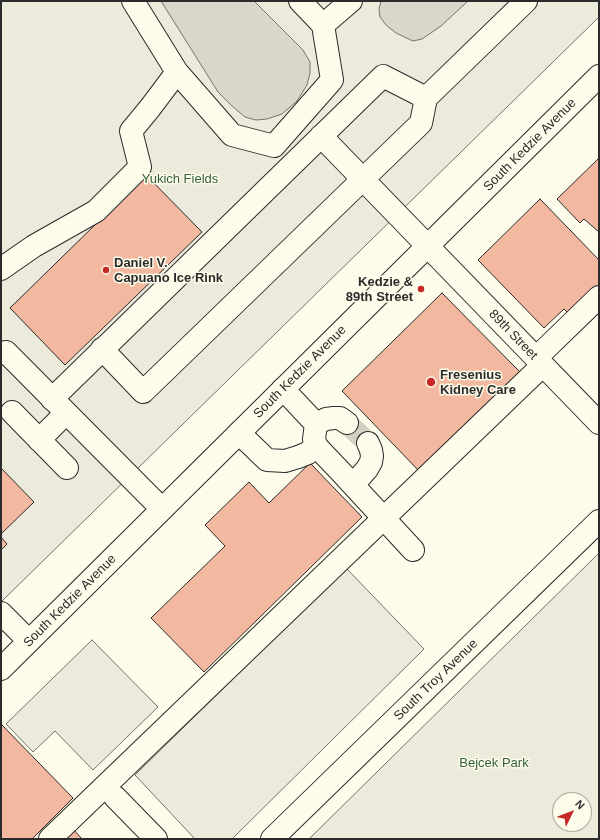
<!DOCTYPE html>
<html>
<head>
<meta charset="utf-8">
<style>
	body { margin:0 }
	#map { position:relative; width:600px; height:840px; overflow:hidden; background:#fdfbea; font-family:Helvetica,sans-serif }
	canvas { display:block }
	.frame { position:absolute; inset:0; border:2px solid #2b2b2b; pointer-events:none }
	.north { position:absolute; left:552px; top:792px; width:40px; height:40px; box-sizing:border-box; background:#fdfbea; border:1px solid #a9a89e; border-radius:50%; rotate:47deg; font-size:11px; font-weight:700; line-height:16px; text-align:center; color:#2b2b2b }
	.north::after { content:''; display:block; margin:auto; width:14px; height:18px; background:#c62828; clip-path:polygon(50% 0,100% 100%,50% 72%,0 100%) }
</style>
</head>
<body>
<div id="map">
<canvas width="600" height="840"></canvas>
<div class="frame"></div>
<div class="north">N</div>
</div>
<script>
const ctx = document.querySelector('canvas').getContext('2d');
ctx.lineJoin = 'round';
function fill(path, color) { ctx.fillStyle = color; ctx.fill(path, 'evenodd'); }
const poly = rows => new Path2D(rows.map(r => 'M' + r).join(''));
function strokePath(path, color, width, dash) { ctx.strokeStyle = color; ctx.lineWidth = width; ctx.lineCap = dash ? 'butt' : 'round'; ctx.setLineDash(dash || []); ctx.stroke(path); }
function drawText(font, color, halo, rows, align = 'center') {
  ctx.font = font + ' Helvetica,sans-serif'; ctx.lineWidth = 3; ctx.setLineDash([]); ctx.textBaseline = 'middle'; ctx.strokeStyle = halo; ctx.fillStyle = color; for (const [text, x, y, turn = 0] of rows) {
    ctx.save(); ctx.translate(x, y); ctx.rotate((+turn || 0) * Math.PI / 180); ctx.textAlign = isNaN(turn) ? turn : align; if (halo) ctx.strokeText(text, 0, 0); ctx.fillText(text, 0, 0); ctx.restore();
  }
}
const green = poly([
	[1,1,599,1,599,17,1,602,1,1],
	[599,553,599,839,309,839,599,553],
	[560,800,584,800,584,824,560,824,560,800],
	[346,568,424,649,232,839,195,839,135,775,346,568]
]);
fill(green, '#ecebdb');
strokePath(green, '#74746e', 1);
const parking = poly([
	[92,640,158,707,93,770,55,731,33,752,6,724,92,640]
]);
fill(parking, '#eceadb');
strokePath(parking, '#74746e', 1);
const water = poly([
	[161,1,254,1,303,50,310,62,310,73,307,85,297,101,282,114,267,119,256,120,245,117,232,106,218,92,161,1],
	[381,1,468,1,441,26,422,39,413,41,396,33,386,25,380,17,379,9,381,1]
]);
fill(water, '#d8d7c9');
strokePath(water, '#74746e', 1);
const building = poly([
	[599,158,599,232,584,219,580,223,557,199,599,158],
	[146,175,202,232,65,365,10,308,146,175],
	[540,199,599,260,599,285,569,314,564,309,544,328,478,260,540,199],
	[442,293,520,372,419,471,342,391,442,293],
	[310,463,362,517,204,672,151,618,225,546,205,525,249,482,269,503,310,463],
	[1,468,34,502,1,534,1,468],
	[1,537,7,544,1,550,1,537],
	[2,725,73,798,32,839,1,839,1,726,2,725],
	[73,829,82,839,62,839,73,829]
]);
fill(building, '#f2b8a0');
strokePath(building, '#2b2b2b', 1);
strokePath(poly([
	[347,423,368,443]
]), '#d3d1c4', 22, [22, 11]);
const minor = poly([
	[133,1,177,72,232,135,274,146,332,80,323,25,351,1],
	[300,1,323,25],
	[321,136,599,423],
	[1,269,34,246,96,211,140,167,131,131,150,108,177,72],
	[102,349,143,392,421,123,426,98,526,1],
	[1,353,6,352,162,509],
	[536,358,599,297],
	[283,389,316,424],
	[52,399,383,76,426,98],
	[12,412,67,468],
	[316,424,314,439,316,445,319,449,340,471,413,550],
	[316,424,326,419,334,418,340,418,347,423],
	[239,433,267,460,285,461,298,457,308,453,316,445],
	[39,440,66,413],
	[353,485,367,469,371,462,372,456,371,450,368,443],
	[1,613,29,641],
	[115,797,156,839],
	[50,839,543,365],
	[272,839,599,521]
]);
const major = poly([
	[1,669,599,76]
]);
strokePath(minor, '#2b2b2b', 24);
strokePath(major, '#2b2b2b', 24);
strokePath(minor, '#fdfbea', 22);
strokePath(major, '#fdfbea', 22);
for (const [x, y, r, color] of [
	[106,270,4,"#c62828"],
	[421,289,4,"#c62828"],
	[431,382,5,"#c62828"]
]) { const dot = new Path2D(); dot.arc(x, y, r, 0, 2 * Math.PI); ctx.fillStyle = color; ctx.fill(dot); strokePath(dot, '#fdfbea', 1.5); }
drawText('13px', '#2b2b2b', '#fdfbea', [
	["South Kedzie Avenue",530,145,-45],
	["89th Street",513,335,46],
	["South Kedzie Avenue",300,372,-45],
	["South Kedzie Avenue",70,601,-45],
	["South Troy Avenue",436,680,-44]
]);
drawText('13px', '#34623c', '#fdfbea', [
	["Yukich Fields",180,179],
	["Bejcek Park",494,763]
]);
drawText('bold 13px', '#2b2b2b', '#fdfbea', [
	["Daniel V.",114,263],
	["Capuano Ice Rink",114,278],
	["Kedzie &",413,282,"right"],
	["89th Street",413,297,"right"],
	["Fresenius",440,375],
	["Kidney Care",440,390]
], 'left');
</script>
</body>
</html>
